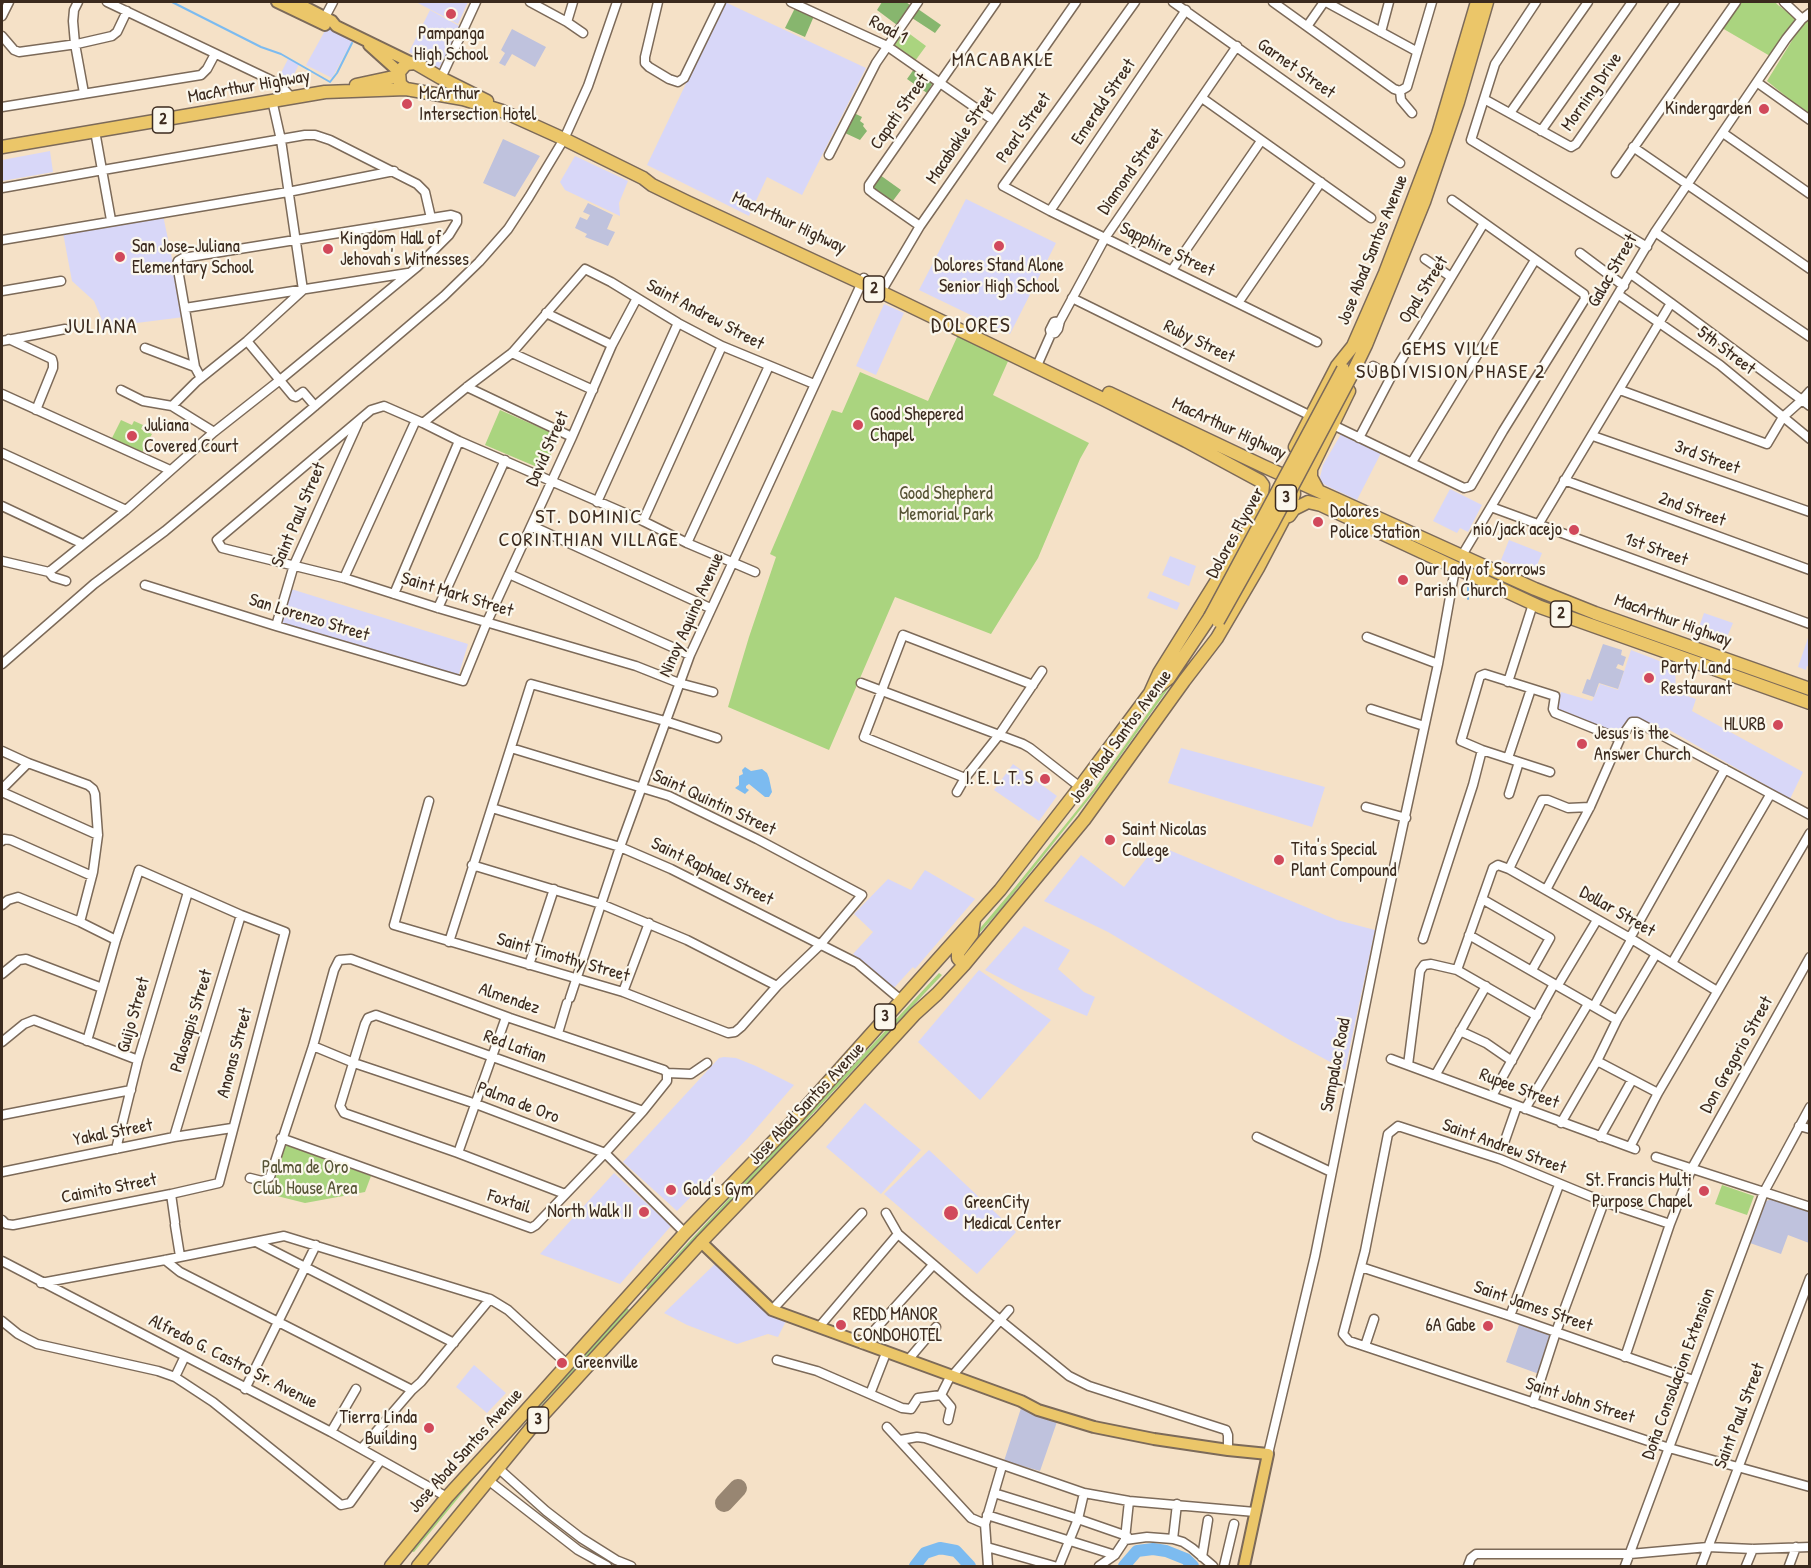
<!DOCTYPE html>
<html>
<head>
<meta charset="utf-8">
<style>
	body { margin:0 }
	#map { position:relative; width:1811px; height:1568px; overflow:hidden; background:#f5e1c7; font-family:"Patrick Hand",sans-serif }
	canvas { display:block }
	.frame { position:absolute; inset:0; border:3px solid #3b2a1e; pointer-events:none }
</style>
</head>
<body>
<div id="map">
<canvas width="1811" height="1568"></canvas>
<div class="frame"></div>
</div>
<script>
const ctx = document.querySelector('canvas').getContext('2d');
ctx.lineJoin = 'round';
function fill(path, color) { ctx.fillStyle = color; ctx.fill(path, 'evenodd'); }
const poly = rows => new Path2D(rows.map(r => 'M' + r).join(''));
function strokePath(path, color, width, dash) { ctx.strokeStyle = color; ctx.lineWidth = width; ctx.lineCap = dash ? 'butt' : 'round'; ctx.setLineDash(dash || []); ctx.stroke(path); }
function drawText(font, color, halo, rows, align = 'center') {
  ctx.font = font + ' "Patrick Hand",sans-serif'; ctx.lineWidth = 4.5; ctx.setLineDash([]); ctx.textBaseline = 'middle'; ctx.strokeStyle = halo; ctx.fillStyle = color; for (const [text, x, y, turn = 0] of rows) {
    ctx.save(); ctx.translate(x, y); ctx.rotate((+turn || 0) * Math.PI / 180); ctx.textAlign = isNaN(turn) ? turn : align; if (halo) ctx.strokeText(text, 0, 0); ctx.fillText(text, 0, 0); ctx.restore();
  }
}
fill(poly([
	[416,2,468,2,458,24],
	[725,2,866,68,802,195,767,177,749,216,647,165],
	[430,10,461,27,439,68,409,52],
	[327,27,352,41,332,78,306,65],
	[288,59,299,64,289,85,278,79],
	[50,151,53,172,2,181,2,160],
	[575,156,628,181,619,203,620,216,565,190,560,182],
	[966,199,1056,243,1010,334,919,290],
	[163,215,184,317,105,327,94,301,72,281,63,233],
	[884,304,904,313,876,375,856,366],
	[1341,434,1381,453,1357,500,1327,486,1322,483,1320,477,1323,465],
	[1450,489,1482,505,1468,532,1460,528,1457,533,1433,521],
	[1509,540,1542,553,1534,573,1501,560],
	[1170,556,1196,566,1189,586,1162,575],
	[291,589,468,644,458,677,280,622],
	[1150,591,1180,603,1177,610,1147,598],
	[1704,613,1733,623,1727,637,1716,633,1715,636,1709,634,1710,631,1699,627],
	[1809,635,1809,667,1807,666,1806,670,1798,667],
	[1631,650,1675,667,1676,692,1696,699,1692,711,1803,772,1790,799,1666,728,1662,731,1634,720,1626,723,1618,736,1560,713,1555,707,1561,692,1592,701,1600,684,1618,690],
	[1181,748,1325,787,1312,827,1168,783],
	[1013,764,1057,796,1039,821,994,790],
	[1157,845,1337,920,1375,930,1345,1070,1288,1039,1108,932,1044,901,1081,855,1124,887],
	[925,870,975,899,915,969,913,967,893,989,853,954,873,932,854,914,888,879,911,890],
	[1024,926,1070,950,1058,969,1084,992,1095,997,1087,1016,1023,990,985,970],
	[979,970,1051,1020,980,1100,918,1042],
	[724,1057,736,1058,756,1066,794,1085,748,1138,677,1211,623,1162,719,1058],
	[865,1103,921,1150,881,1194,826,1147],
	[929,1150,1016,1232,977,1274,884,1194],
	[614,1173,671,1226,620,1284,540,1254],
	[716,1263,788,1317,778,1337,768,1334,737,1344,687,1325,664,1313],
	[474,1365,506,1393,487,1413,456,1387]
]), '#d8d7f8');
fill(poly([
	[512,29,546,47,535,67,512,54,505,66,499,63,505,53,501,50],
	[503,139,540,156,515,197,483,183],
	[588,203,613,215,607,229,615,232,608,246,585,237,587,234,575,228,580,217,587,220,590,215,583,212],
	[1603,644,1622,650,1621,655,1626,657,1623,666,1618,664,1616,668,1624,671,1618,689,1599,683,1594,697,1582,693,1587,679,1590,680],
	[1772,1199,1809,1212,1809,1243,1788,1235,1781,1254,1750,1243,1766,1201],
	[1520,1322,1554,1334,1539,1374,1506,1362],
	[1022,1405,1058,1419,1040,1471,1004,1461]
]), '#bfc2dd');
fill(poly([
	[1741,2,1775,2,1778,5,1798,20,1785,34,1770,56,1722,28],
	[1809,18,1809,115,1767,81,1801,26],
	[903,29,926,46,915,61,892,45],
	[958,335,1009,359,993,395,1089,443,1080,459,1038,558,991,634,895,597,829,750,728,707,749,637,776,557,770,554,832,410,842,413,860,372,928,401],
	[500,410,559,436,544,470,485,445],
	[121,420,132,425,134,421,143,425,141,429,152,434,142,453,112,438],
	[1186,659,1188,661,1096,790,1001,909,961,954,976,933,1016,886,1094,789],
	[939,973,942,975,923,995,648,1291,646,1288],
	[286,1145,371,1176,365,1192,305,1203,269,1194],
	[1722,1185,1754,1196,1747,1215,1715,1204],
	[627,1308,629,1310,608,1334,486,1464,414,1552,411,1551,475,1474]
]), '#aad47f');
fill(poly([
	[882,2,906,2,910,5,897,25,877,10],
	[796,6,814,16,805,37,785,28],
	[918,9,941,25,935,33,912,18],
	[914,69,932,81,932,84,927,93,907,79],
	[854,113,862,117,860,121,864,124,863,126,867,131,860,140,845,133],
	[880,175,901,190,892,202,873,188]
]), '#87b66e');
fill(poly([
	[745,767,751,771,762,769,767,773,769,778,772,792,769,797,765,797,749,784,746,786,746,788,749,790,745,794,735,788,739,785,739,776,743,774,742,770]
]), '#7cbbf0');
strokePath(poly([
	[172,2,261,47,281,54,330,82,337,73,352,43],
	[1468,599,1468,583]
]), '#7cbbf0', 2);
strokePath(poly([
	[915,1566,925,1553,940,1548,956,1551,970,1566],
	[1124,1566,1137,1551,1153,1549,1166,1551,1186,1559,1193,1566]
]), '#7cbbf0', 12);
strokePath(poly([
	[724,1503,738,1488]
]), '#988672', 18);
const minor = poly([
	[78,2,74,10,73,21,75,44,84,93],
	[107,2,273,81,281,86,291,97],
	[530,2,567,22,573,2],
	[658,2,645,57,645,63,649,67,669,79,678,82,684,78,721,2],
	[791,2,887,46,993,120],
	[1135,2,1003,186,1050,211,1317,342],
	[1173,2,1400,163],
	[1273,2,1394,89,1400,91,1407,87,1432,2],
	[1326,2,1416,51],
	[1536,2,1495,64,1471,140,1647,247],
	[1784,2,1802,19],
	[2,16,9,2],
	[325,17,333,2],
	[567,22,583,33],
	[1308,25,1324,2],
	[1381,32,1389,2],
	[2,36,14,50,19,52,77,44,112,36,117,32,127,11],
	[441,78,476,2],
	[1758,83,1810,120],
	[1400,91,1401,100,1412,113],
	[1202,98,1371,218],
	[1484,99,1571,147,1576,144,1675,2],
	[2,107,201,75,207,69,215,54],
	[1510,113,1588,2],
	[95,131,111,220],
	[1541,131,1632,2],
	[1723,133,1810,194],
	[1633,147,1810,269],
	[829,155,876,63,918,2],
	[1616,173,1736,2],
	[2,188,103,170,305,135,315,135,330,140,417,184,425,192,431,218],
	[1050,211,1186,10],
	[920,226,874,194,869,190,869,185,996,2],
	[1655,232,1810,337],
	[2,240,288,192,394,171],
	[1580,253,1624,286],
	[1425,259,1451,277],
	[1172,270,1261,141],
	[1631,274,1671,303],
	[2,291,61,281],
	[881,292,920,226,1076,2],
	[1619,295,1720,365,1810,439],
	[1072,298,1311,416],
	[1238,303,1321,182],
	[185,308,408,273],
	[546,313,612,345],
	[1051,334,1055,333,1058,329,1060,321,1105,238,1237,46],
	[9,339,52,359,53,363,53,368,36,410],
	[2,341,65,329],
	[247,341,293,396,296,397,303,392,315,406],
	[145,348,195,367],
	[512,353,593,390],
	[1373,366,1391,377],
	[1036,368,1051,334,1050,330,1054,322,1060,321],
	[467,387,572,437],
	[121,390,143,401,172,406,214,432],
	[1620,390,1767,444,1783,417,1802,400,1810,391],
	[2,394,170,470],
	[172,406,196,382,247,341,303,290,281,140,272,100],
	[423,423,467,387,512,353,585,269,611,282,678,323,722,346,814,384],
	[1333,425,1464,488,1468,487,1471,486,1503,431,1585,299,1584,294,1452,200],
	[1593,436,1810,512],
	[1359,438,1391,377,1484,223],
	[2,453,126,510],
	[1412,462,1535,260],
	[1564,480,1810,570],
	[597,502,678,323],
	[2,506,83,544],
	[1491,507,1810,624],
	[643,521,722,346],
	[1538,525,1671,303,1810,406],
	[532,526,710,608],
	[687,543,769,366],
	[1461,557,1655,232,1786,39,1802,19,1810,13],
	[2,561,49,572,53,577,66,581],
	[49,572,126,510,214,432,280,380,417,267,449,235,457,222,457,217,451,215,183,258,178,261,177,264,195,367,201,378],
	[509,574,690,655],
	[344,578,416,420],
	[145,585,276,626,463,681,487,622,572,437,612,345,637,298],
	[394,594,459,441],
	[438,608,505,460],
	[276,626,294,565,358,423],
	[1367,637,1438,664],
	[2,664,94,584,165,531,309,411,444,296,479,262,508,229,529,197,564,139,588,86,617,2],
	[1508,682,1533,604],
	[861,683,1023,744,1030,748,1080,787],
	[713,692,679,683,636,666,438,608,344,578,222,548,217,540,371,410,384,406,423,423,459,441,643,521,687,543,755,572],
	[1371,709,1424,726],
	[1620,739,1632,722,1637,722,1810,815],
	[2,751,28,763,88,785,93,789,95,794,98,835,93,872,80,922],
	[1508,758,1531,689],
	[965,778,864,737,903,635,1033,685],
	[2,789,28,763],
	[2,792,98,835],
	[957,792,965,778,999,735,1042,671],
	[1509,794,1519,762],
	[429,801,394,925,623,992,728,1033,735,1032,741,1027,777,986,820,945,862,895,757,839,669,796,511,748],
	[1366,807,1406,818],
	[492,808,620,847,671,869,857,963,901,1000],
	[2,841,4,839,11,840,92,876],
	[472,865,601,904,687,940,777,986],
	[1509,869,1542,800,1548,800,1568,808,1590,807],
	[1546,890,1590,807,1620,739,1555,713,1553,709,1555,696,1485,674,1480,676,1461,741,1482,750,1550,772],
	[1482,899,1550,938,1532,970],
	[2,905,8,900,18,897,80,922,116,940],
	[1469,935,1617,1020],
	[1423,939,1473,785,1482,750],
	[449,942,531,684,665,721,717,738],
	[1672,963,1770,795],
	[529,965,554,889],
	[1457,970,1493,868,1498,865,1509,869,1630,938,1717,991],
	[2,974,19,960,26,959,102,988],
	[1558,985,1597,920],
	[623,992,649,923],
	[570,998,620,847,690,655,864,278],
	[1594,1006,1630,942,1630,938,1725,769],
	[1460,1031,1486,1043,1512,1061],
	[558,1033,567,1003],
	[2,1042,24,1024,34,1020,138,1060],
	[313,1046,354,1063,476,1104,605,1153,685,1233],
	[1391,1059,1635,1149],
	[1597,1061,1658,1093],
	[1408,1065,1420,971,1424,965,1431,964,1457,970,1537,1016],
	[1436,1074,1486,986],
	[1492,1096,1554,984],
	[1525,1109,1588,1004],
	[2,1115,131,1090],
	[1561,1123,1597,1061,1617,1020,1656,954],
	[1799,1126,1810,1129],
	[174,1137,241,915],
	[1257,1137,1331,1172],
	[1600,1137,1632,1080],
	[281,1138,531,1228,536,1225,605,1153,643,1111,667,1081,667,1073],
	[1503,1146,1517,1106],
	[1630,1147,1658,1093,1810,833],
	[116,1149,138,1060,188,892],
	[458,1153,506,1017],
	[1656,1157,1810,1207],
	[2,1172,174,1137,232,1128],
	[250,1178,262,1181,270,1177,313,1046,334,970,339,960,351,959,510,1018,664,1070,667,1073,691,1074,707,1063],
	[171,1194,175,1222],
	[565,1194,458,1153,344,1113,340,1106,365,1024,368,1018,376,1015,643,1111],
	[886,1213,898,1234,968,1294,1069,1376,1089,1386,1226,1430,1228,1435,1228,1450],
	[2,1220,6,1224,13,1225,171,1194,219,1183,285,932,241,915,139,870,116,940,87,1041],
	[1670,1224,1604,1202,1500,1159,1398,1126,1388,1134,1365,1251,1343,1334,1349,1341,1669,1448,1810,1487],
	[175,1225,180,1256],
	[256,1242,454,1343],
	[165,1260,180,1272,412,1390],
	[2,1261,331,1432,447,1497],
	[1361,1267,1510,1316,1693,1380],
	[41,1283,165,1260,284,1236,490,1299,508,1310,567,1364],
	[772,1310,862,1213],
	[1510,1316,1559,1185],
	[2,1321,18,1334,37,1344,158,1371,175,1377,213,1402,341,1505,350,1503,381,1460],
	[819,1327,898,1234],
	[862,1344,933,1265],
	[1365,1346,1374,1319],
	[1625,1357,1670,1224,1692,1168,1810,957],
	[777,1360,817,1371,902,1408,911,1409,918,1398,941,1395],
	[908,1360,936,1327],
	[952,1376,1009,1310],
	[175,1377,185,1356],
	[245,1389,316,1245],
	[870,1394,886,1353],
	[1533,1403,1556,1332,1604,1202],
	[948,1420,951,1407,941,1395,951,1375],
	[887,1427,971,1518,985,1524],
	[331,1432,356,1389],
	[900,1440,917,1437,925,1438,1084,1493,1129,1501,1255,1512],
	[362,1448,412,1390,421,1382,490,1299],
	[1268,1454,1315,1256,1381,927,1438,664,1455,569],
	[498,1468,546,1511,581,1538,616,1560,631,1566],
	[488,1480,578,1550,607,1566],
	[994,1493,1078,1519,1127,1536],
	[987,1515,1115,1555],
	[1125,1539,1129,1501],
	[1173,1539,1177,1504],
	[987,1547,1054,1566],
	[1202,1557,1208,1520],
	[988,1566,985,1524,1002,1466],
	[1059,1566,1078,1519,1084,1493],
	[1099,1566,1115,1555,1125,1540,1147,1537,1173,1539,1183,1542,1192,1548,1213,1566],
	[1224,1566,1234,1524],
	[1468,1566,1471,1558,1476,1554,1630,1554,1708,1547,1753,1549,1810,1547],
	[1625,1566,1764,1192,1810,1107],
	[1701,1566,1810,1278],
	[1746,1566,1753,1549],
	[1789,1566,1796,1547]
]);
const major = poly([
	[277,2,325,25],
	[295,2,332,21,336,26,412,63],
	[369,45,399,72],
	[701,1242,772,1310,1021,1401,1038,1410,1094,1427,1154,1439,1228,1450,1268,1454,1244,1566]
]);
const highway = poly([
	[356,85,398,76],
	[406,89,400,84,399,72,406,64,415,63,441,78,487,101],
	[2,147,325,92,406,89,463,99,502,111,564,139,643,178,652,185,687,202,881,292,1105,400,1186,441,1260,481,1263,485,1262,495,1256,509],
	[1352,374,1366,345,1424,202,1458,102,1487,2],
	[1109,393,1263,466,1535,589,1595,613,1810,689],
	[1295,447,1337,366,1353,346,1385,273,1438,134,1477,2],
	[1318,490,1311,477,1311,469,1349,391],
	[1289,516,1294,509,1308,502,1321,505,1540,607,1810,703],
	[1153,691,1169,678,1210,617],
	[964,965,958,958,958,953,972,934,974,920],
	[391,1566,447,1497,513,1425,685,1233,796,1118,1000,890,1080,787,1150,693,1159,673,1266,502],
	[418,1566,531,1428,701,1242,818,1120,915,1014,937,994,964,965,1084,820,1184,681,1217,638,1258,568,1290,507,1294,494,1293,483]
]);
strokePath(minor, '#7c6a59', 11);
strokePath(major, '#7c6a59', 14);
strokePath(highway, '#7c6a59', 15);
strokePath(minor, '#fff', 8);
strokePath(major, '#ebc669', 10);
strokePath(highway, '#ebc669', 12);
const highwayBridge = poly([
	[1210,617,1343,369],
	[1218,621,1273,523,1352,374]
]);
strokePath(highwayBridge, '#7c6a59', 15, []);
strokePath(highwayBridge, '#ebc669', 12);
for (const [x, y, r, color] of [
	[451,14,6,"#d1495b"],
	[407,104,6,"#d1495b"],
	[1764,109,6,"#d1495b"],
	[999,246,6,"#d1495b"],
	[328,249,6,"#d1495b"],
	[120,257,6,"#d1495b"],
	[858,425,6,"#d1495b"],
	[132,436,6,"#d1495b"],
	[1318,522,6,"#d1495b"],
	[1574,530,6,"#d1495b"],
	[1403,580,6,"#d1495b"],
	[1649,678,6,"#d1495b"],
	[1778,725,6,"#d1495b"],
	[1582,744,6,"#d1495b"],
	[1045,779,6,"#d1495b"],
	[1110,840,6,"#d1495b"],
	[1279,860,6,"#d1495b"],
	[671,1190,6,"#d1495b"],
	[1704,1191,6,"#d1495b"],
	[644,1212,6,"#d1495b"],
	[951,1213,8,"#d1495b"],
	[841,1325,6,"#d1495b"],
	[1488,1326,6,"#d1495b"],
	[562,1363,6,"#d1495b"],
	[429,1428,6,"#d1495b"]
]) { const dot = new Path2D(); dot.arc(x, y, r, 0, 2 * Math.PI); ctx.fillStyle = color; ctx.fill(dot); strokePath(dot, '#fbf7ec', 2); }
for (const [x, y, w] of [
	[163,120,21],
	[874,289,21],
	[1286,498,21],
	[1561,614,21],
	[885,1017,21],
	[538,1420,21]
]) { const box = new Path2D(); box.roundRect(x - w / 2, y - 13, w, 26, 4.5); ctx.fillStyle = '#fbf7ec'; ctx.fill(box); strokePath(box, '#3b2a1e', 1.5); }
drawText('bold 16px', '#3b2a1e', null, [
	["2",163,120],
	["2",874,289],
	["3",1286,498],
	["2",1561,614],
	["3",885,1017],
	["3",538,1420]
]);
drawText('18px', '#3b2a1e', '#fbf7ec', [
	["Road 1",888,30,28],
	["Garnet Street",1296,69,35],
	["MacArthur Highway",249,87,-10],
	["Morning Drive",1592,92,-55],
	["Emerald Street",1104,102,-56],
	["Capati Street",900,112,-55],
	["Pearl Street",1024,128,-55],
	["Macabakle Street",962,136,-56],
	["Diamond Street",1131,172,-55],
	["MacArthur Highway",789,223,25],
	["Sapphire Street",1167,250,26],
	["Jose Abad Santos Avenue",1373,250,-68],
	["Galac Street",1613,271,-60],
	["Opal Street",1424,290,-58],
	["Saint Andrew Street",705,315,28],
	["Ruby Street",1199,342,26],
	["5th Street",1726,351,37],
	["MacArthur Highway",1229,429,25],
	["David Street",548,449,-66],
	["3rd Street",1707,458,20],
	["2nd Street",1692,510,20],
	["Saint Paul Street",299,515,-67],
	["Dolores Flyover",1236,533,-61],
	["1st Street",1656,550,20],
	["Saint Mark Street",457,595,17],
	["Ninoy Aquino Avenue",692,615,-66],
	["San Lorenzo Street",309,618,17],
	["MacArthur Highway",1673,621,20],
	["Jose Abad Santos Avenue",1121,737,-54],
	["Saint Quintin Street",714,803,25],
	["Saint Raphael Street",712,872,26],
	["Dollar Street",1617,912,30],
	["Saint Timothy Street",563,958,16],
	["Almendez",509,999,19],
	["Guijo Street",134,1015,-74],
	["Palosapis Street",192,1021,-73],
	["Red Latian",515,1047,20],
	["Anonas Street",235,1053,-75],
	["Don Gregorio Street",1737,1055,-61],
	["Sampaloc Road",1336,1065,-79],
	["Rupee Street",1519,1089,21],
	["Palma de Oro",518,1103,21],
	["Jose Abad Santos Avenue",807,1104,-47],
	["Yakal Street",113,1133,-11],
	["Saint Andrew Street",1504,1147,20],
	["Caimito Street",109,1189,-11],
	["Foxtail",509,1202,17],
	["Saint James Street",1533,1307,19],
	["Alfredo G. Castro Sr. Avenue",233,1362,27],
	["Doña Consolacion Extension",1679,1374,-70],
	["Saint John Street",1580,1401,18],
	["Saint Paul Street",1740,1416,-69],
	["Jose Abad Santos Avenue",466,1451,-48]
]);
drawText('18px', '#3b2a1e', '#fbf7ec', [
	["Pampanga",451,34,"center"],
	["High School",451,55,"center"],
	["McArthur",419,94],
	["Intersection Hotel",419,115],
	["Kindergarden",1752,109,"right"],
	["Kingdom Hall of",340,239],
	["Jehovah's Witnesses",340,260],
	["San Jose-Juliana",132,247],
	["Elementary School",132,268],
	["Dolores Stand Alone",999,266,"center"],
	["Senior High School",999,287,"center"],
	["Good Shepered",870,415],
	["Chapel",870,436],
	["Juliana",144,426],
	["Covered Court",144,447],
	["Dolores",1330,512],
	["Police Station",1330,533],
	["nio/jack acejo",1562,530,"right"],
	["Our Lady of Sorrows",1415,570],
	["Parish Church",1415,591],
	["Party Land",1661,668],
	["Restaurant",1661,689],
	["HLURB",1766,725,"right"],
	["Jesus is the",1594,734],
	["Answer Church",1594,755],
	["I. E. L. T. S",1033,779,"right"],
	["Saint Nicolas",1122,830],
	["College",1122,851],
	["Tita's Special",1291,850],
	["Plant Compound",1291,871],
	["St. Francis Multi",1692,1181,"right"],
	["Purpose Chapel",1692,1202,"right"],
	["Gold's Gym",683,1190],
	["GreenCity",964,1203],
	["Medical Center",964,1224],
	["North Walk II",632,1212,"right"],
	["REDD MANOR",853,1315],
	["CONDOHOTEL",853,1336],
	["6A Gabe",1476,1326,"right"],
	["Greenville",574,1363],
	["Tierra Linda",417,1418,"right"],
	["Building",417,1439,"right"]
], 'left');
drawText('18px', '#575436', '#fbf7ec', [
	["Good Shepherd",946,494],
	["Memorial Park",946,515],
	["Palma de Oro",305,1168],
	["Club House Area",305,1189]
]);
ctx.letterSpacing = '1.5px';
drawText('20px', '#3b2a1e', '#fbf7ec', [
	["MACABAKLE",1003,61],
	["GEMS VILLE",1451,350],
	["SUBDIVISION PHASE 2",1451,373],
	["ST. DOMINIC",589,518],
	["CORINTHIAN VILLAGE",589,541]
]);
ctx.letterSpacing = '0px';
ctx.letterSpacing = '1.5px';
drawText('21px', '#3b2a1e', '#fbf7ec', [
	["DOLORES",971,326],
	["JULIANA",101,327]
]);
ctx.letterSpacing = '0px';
</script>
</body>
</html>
